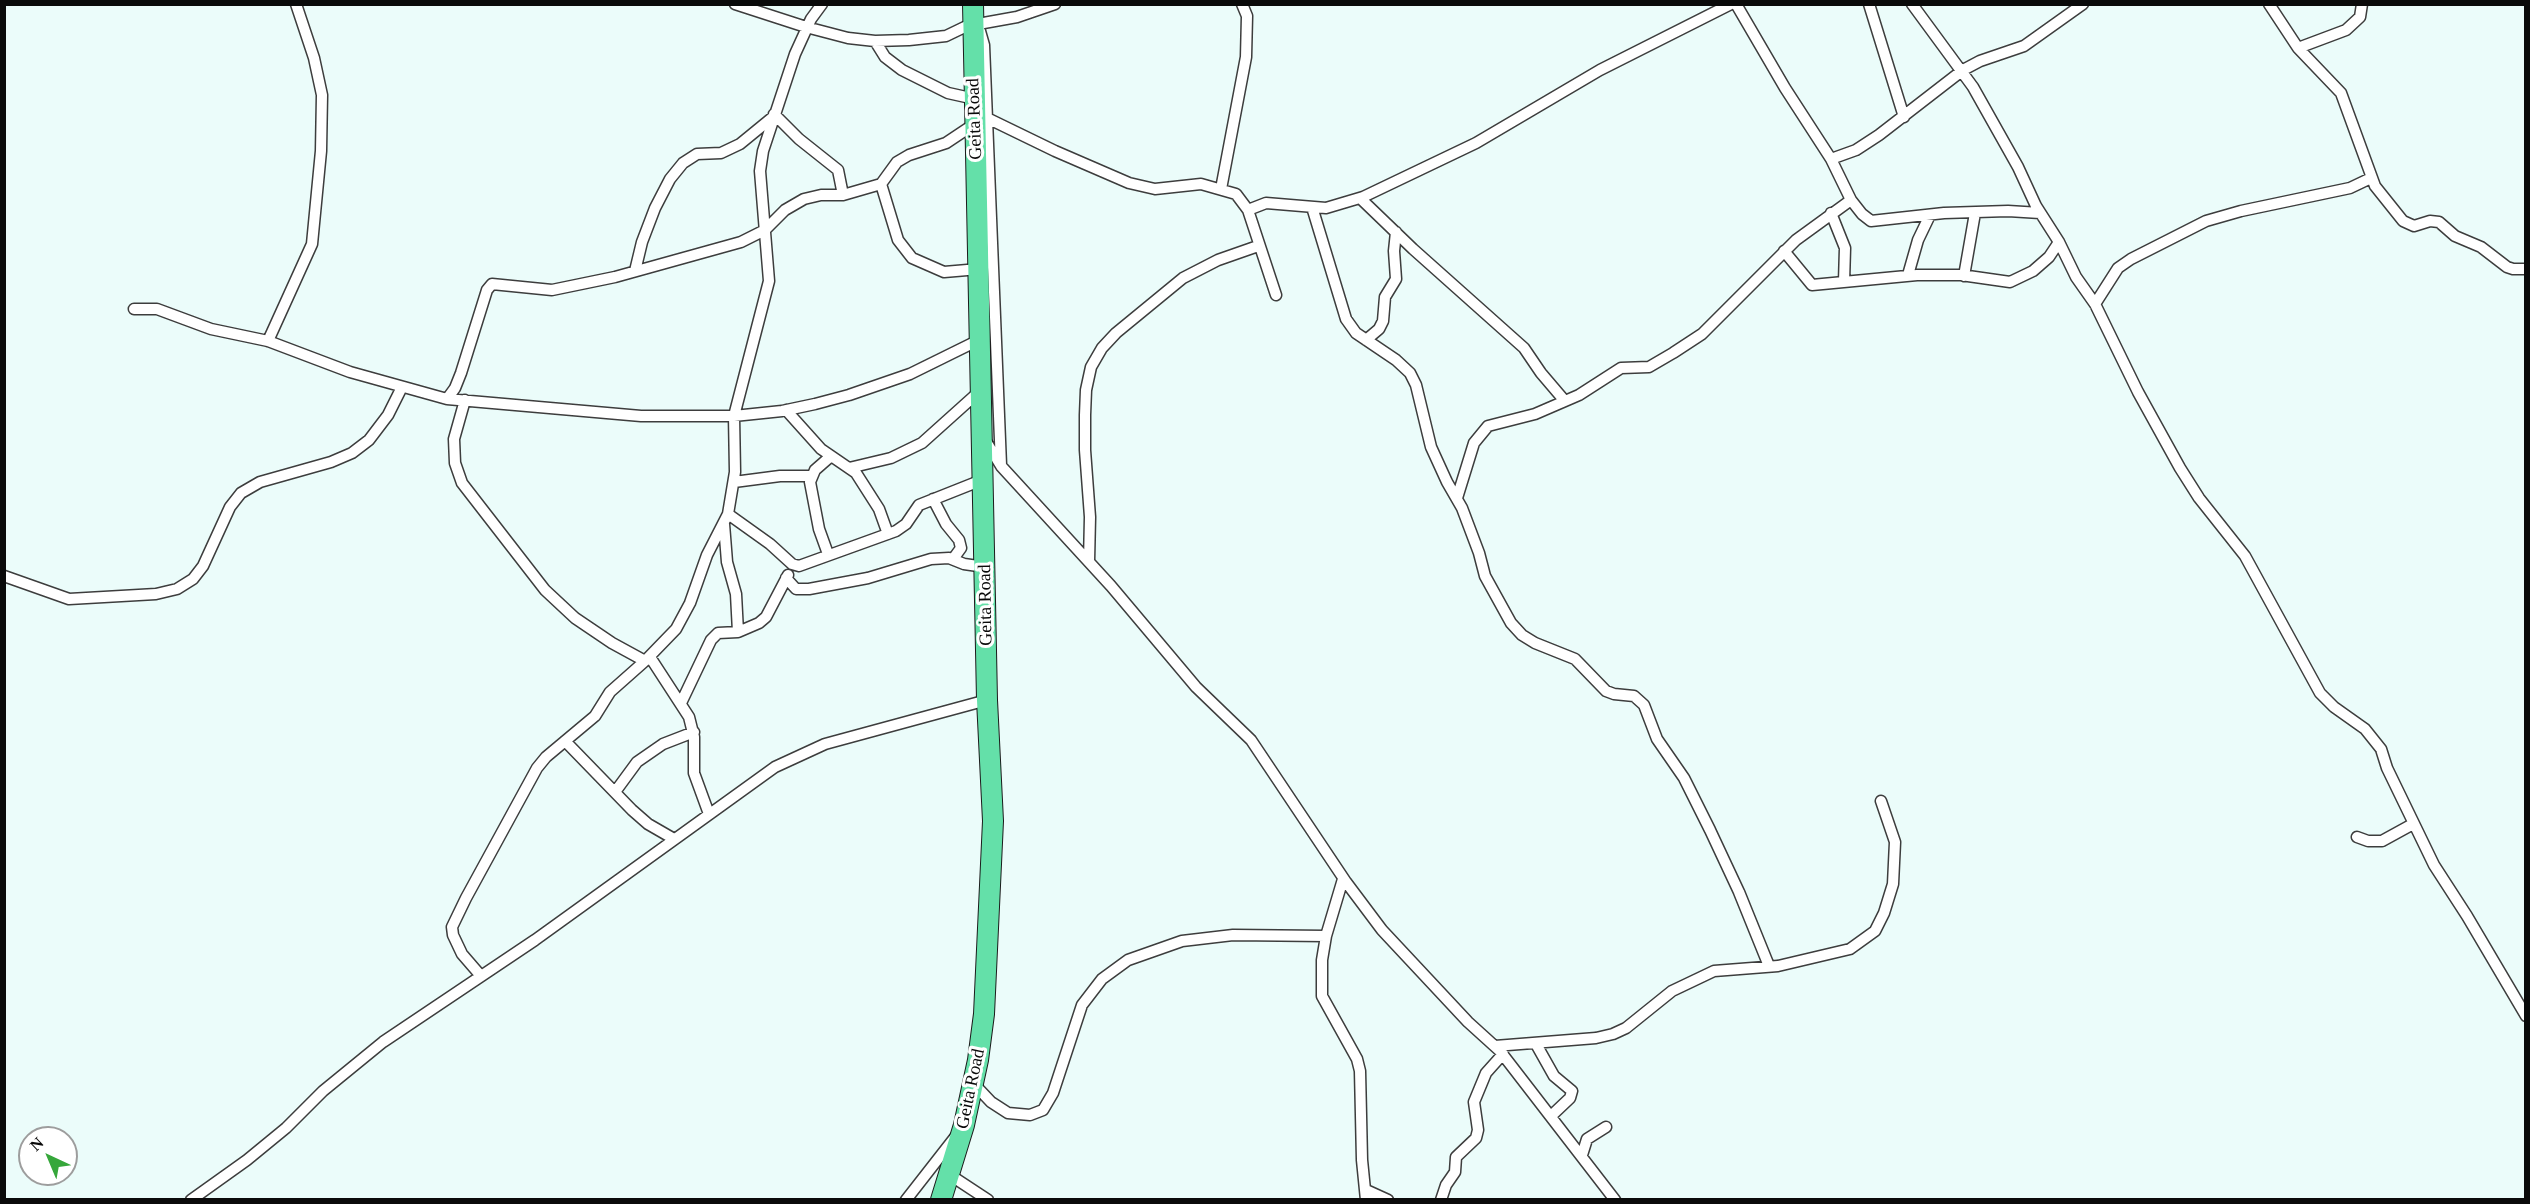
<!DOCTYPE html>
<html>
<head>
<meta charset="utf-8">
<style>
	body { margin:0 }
	#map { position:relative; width:2530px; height:1204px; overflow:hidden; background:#ebfcfa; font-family:Georgia,serif }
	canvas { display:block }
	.frame { position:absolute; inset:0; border:6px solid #0a0a0a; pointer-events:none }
	.north { position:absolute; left:18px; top:1126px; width:60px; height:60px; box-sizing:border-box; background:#fff; border:2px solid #9d9d9d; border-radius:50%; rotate:316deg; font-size:16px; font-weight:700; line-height:24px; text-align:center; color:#0a0a0a }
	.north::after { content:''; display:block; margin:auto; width:21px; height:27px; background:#36a73b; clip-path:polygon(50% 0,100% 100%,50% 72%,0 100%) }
</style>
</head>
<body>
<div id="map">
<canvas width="2530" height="1204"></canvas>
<div class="frame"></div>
<div class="north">N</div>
</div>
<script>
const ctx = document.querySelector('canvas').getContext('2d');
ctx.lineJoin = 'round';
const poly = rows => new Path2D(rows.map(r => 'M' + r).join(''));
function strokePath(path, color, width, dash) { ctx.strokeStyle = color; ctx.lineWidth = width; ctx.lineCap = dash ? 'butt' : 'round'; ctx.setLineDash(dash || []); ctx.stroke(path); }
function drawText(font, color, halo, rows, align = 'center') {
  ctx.font = font + ' Georgia,serif'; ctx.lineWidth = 6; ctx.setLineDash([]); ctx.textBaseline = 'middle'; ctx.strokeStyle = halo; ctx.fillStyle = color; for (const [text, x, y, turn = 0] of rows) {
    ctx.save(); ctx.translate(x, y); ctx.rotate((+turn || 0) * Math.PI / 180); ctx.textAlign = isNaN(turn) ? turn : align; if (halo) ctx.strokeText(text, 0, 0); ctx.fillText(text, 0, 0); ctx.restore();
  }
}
const street = poly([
	[735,4,806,27,848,38,875,41,909,40,946,36,973,23],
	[1736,4,1785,88,1831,159,1851,200,1862,214,1871,221,1944,213,2008,211,2040,213],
	[1869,4,1904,117],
	[1912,4,1973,87,2018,167,2036,206,2059,242,2076,277,2095,304,2138,392,2180,468,2199,498,2245,556,2320,693,2334,707,2365,729,2381,749,2387,768,2434,865,2467,916,2526,1016],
	[2269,4,2298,48,2341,93,2375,186,2403,221,2414,226,2430,221,2439,222,2455,236,2481,247,2507,267,2513,269,2526,269],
	[978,24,1017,17,1055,4],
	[980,31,984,45,1001,465],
	[875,41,885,57,902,70,948,93,975,99],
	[2298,48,2346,30,2360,17,2362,4],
	[774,114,799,139,838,170,843,195],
	[987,118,1055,151,1129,183,1155,189,1201,184,1236,194,1248,210,1276,295],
	[976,123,946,143,909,155,897,162,881,184,898,240,912,258,944,272,979,269],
	[1831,159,1856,150,1879,135,1963,70,1980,61,2024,46,2083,4],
	[1221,189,1246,57,1247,16,1242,4],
	[1360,198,1413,249,1524,348,1541,373,1564,400],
	[1312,207,1346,319,1356,333,1396,360,1410,373,1416,385,1431,447,1447,482,1462,508,1479,553,1485,576,1511,623,1522,635,1535,643,1575,659,1606,691,1614,694,1634,696,1644,705,1657,739,1684,778,1710,830,1739,892,1769,966],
	[1248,210,1266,203,1326,208,1363,197,1476,143,1600,70,1731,4],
	[1831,213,1845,248,1844,282],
	[1784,251,1812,285,1917,275,1961,275,2010,282,2033,271,2049,257,2059,242],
	[635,271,642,242,655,208,670,179,683,163,697,154,721,153,740,144,773,117],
	[1908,275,1918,240,1930,215],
	[1964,276,1975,213],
	[2095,304,2118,268,2131,259,2206,221,2241,211,2350,188,2371,178],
	[134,309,157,309,211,329,268,341,350,372,447,399,641,416,734,416,782,411,815,404,849,395,910,374,981,339],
	[1366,340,1379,329,1383,321,1385,297,1396,279,1394,251,1396,232],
	[268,341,312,244,321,151,322,95,314,58,296,4],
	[447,399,455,388,461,373,487,290,492,284,552,290,615,277,741,242,765,230,785,210,804,199,821,195,843,195,881,184],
	[465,400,454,439,455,463,462,483,545,590,575,618,612,643,645,661],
	[786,410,821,449,856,473,879,509,888,534],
	[984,438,1001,466,1111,586,1196,687,1251,740,1346,882,1382,930,1468,1022,1500,1051,1615,1200],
	[849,468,891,458,922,443,981,390],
	[734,482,780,476,811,476],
	[1457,498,1474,443,1488,426,1535,414,1579,395,1621,368,1649,367,1673,353,1702,334,1796,240,1851,200],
	[933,499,946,524,959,540,961,548,953,559],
	[728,514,770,544,792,564,799,566,896,531,906,524,919,505,982,480],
	[724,524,727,562,736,594,738,632],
	[828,554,819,529,810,482,815,470,831,456],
	[1089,562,1090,517,1085,450,1085,415,1086,390,1091,367,1102,348,1116,333,1183,278,1218,260,1258,246],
	[4,576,69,599,156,594,177,589,193,579,203,566,230,507,241,493,260,482,331,462,352,453,369,440,388,415,402,387],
	[786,578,796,589,809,589,868,578,931,559,949,558,964,564,985,567],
	[650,657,689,717,694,737,694,773,709,814],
	[681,703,711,640,718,633,738,632,759,623,766,617,788,575],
	[565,741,632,810,648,824,674,839],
	[615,792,637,762,663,744,694,732],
	[2357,837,2368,841,2382,841,2413,824],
	[1343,879,1326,936,1322,960,1322,996,1357,1059,1360,1071,1362,1160,1366,1200],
	[481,976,462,954,453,935,452,927,466,898,537,768,546,757,595,716,610,692,645,661,676,629,690,603,707,555,728,514,735,472,734,416,769,281,760,171,763,151,795,54,811,19,822,4],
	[1536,1044,1554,1076,1572,1091,1570,1098,1551,1116],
	[1495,1046,1596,1038,1613,1034,1626,1028,1672,991,1714,971,1778,966,1850,949,1875,931,1884,913,1893,884,1895,842,1881,801],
	[973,1083,991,1102,1008,1113,1030,1115,1043,1110,1053,1093,1082,1005,1102,979,1128,960,1182,941,1233,935,1326,936],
	[1582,1155,1587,1139,1606,1127],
	[950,1175,988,1200],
	[1366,1190,1388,1200],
	[191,1200,247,1160,286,1128,323,1091,383,1042,535,940,775,767,825,744,987,700],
	[906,1200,956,1136],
	[1441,1200,1446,1185,1455,1172,1456,1157,1476,1138,1478,1130,1474,1102,1486,1073,1503,1054]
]);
const highway = poly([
	[941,1200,964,1125,978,1060,984,1014,993,821,987,700,973,4]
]);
strokePath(street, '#3d3d3d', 13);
strokePath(highway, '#1b1b1b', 22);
strokePath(street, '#fff', 10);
strokePath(highway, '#64e0a9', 20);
drawText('18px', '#0a0a0a', '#fff', [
	["Geita Road",975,119,-92],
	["Geita Road",986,605,-91],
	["Geita Road",971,1089,-78]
]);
</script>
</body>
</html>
